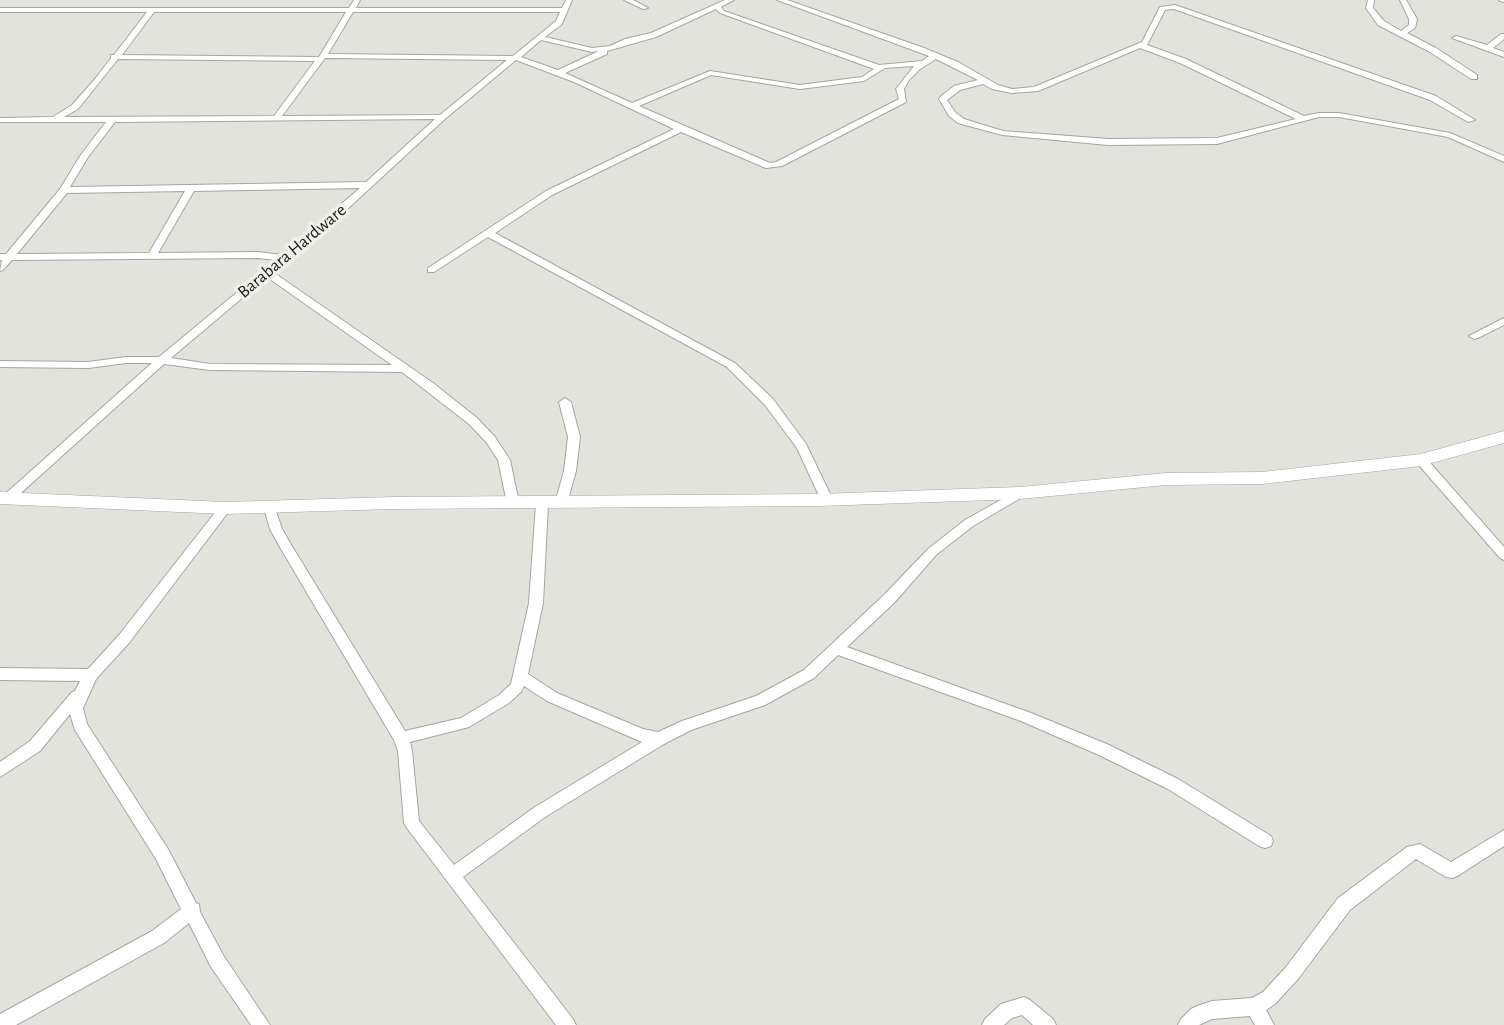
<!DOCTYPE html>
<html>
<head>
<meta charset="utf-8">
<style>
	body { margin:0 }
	canvas { display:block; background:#e2e3dc }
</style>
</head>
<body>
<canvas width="1504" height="1025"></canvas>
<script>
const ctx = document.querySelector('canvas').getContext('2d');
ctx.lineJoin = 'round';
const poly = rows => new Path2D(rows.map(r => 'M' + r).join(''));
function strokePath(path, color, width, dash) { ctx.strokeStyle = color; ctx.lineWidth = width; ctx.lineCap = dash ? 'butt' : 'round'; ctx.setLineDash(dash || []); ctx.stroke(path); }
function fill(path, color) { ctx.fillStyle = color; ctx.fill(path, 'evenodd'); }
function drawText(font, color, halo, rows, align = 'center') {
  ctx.font = font + ' "Alegreya Sans",sans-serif'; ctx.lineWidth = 7; ctx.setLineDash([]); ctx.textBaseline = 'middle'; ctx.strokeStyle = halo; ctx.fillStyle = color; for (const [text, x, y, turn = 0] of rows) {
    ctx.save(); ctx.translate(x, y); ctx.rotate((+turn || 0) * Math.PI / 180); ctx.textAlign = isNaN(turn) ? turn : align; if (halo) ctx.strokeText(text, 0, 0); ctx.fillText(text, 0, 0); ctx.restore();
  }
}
const street = poly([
	[354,0,360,0,356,8,562,8,566,0,572,0,562,24,545,37,592,48,610,46,625,39,651,33,725,0,734,0,721,7,724,11,879,65,922,61,929,56,777,0,787,0,924,48,958,62,998,85,1012,89,1034,87,1142,42,1160,7,1175,5,1436,96,1475,120,1468,122,1430,100,1174,9,1165,10,1147,45,1186,59,1304,116,1319,113,1339,113,1450,133,1504,156,1504,162,1448,137,1339,117,1319,117,1217,144,1108,145,1002,135,958,123,949,116,939,99,940,97,954,86,978,80,936,59,920,69,909,80,904,89,906,102,782,166,766,168,681,132,552,195,495,233,735,363,773,399,806,444,833,500,827,504,821,500,797,448,765,405,727,367,488,237,434,272,428,272,428,268,546,191,674,129,574,82,516,60,445,119,342,214,273,272,433,383,477,418,495,437,510,460,519,503,517,506,513,507,507,503,498,460,487,443,469,424,402,372,210,370,164,364,12,501,4,501,2,498,4,495,152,363,126,363,88,368,0,367,0,361,88,362,126,357,159,357,276,260,258,258,12,260,3,270,0,271,2,260,0,260,0,254,6,254,60,189,80,156,106,122,0,122,0,118,53,117,72,105,95,79,111,58,111,55,114,55,147,12,0,12,0,8,349,8,354,0],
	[716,9,720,13,874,69,862,77,800,85,710,71,632,103,565,73,607,54,607,51,656,37,716,9],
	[154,12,346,12,319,57,122,55,154,12],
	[353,12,560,12,556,21,513,56,328,54,353,12],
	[541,40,592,52,599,51,558,70,521,57,541,40],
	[1140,48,1180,63,1296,119,1217,138,1108,139,1003,131,964,119,955,112,947,100,960,90,983,84,992,89,1012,93,1038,91,1140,48],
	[325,58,507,60,440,115,282,116,325,58],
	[118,59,315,61,274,116,64,117,78,109,118,59],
	[914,66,896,89,899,99,776,162,770,163,639,106,711,75,800,89,864,81,885,68,914,66],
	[435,119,366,182,70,187,88,157,115,122,435,119],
	[360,188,282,255,258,252,158,253,194,191,360,188],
	[185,191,149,253,17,254,67,193,185,191],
	[267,277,392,365,210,364,171,358,267,277],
	[624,0,633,0,648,8,643,9,624,0],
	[1368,0,1374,0,1373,8,1384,21,1401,31,1409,25,1409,19,1400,0,1406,0,1417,19,1415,28,1407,33,1436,48,1477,75,1477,79,1471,79,1430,52,1378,25,1366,8,1368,0],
	[1499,0,1504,0,1504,2,1500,1,1499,0],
	[1501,34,1504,34,1504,39,1493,48,1504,52,1504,57,1452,38,1456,36,1487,45,1501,34],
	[1504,318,1504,325,1478,338,1474,339,1469,336,1504,318],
	[565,398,571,402,580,437,576,471,567,503,561,507,555,503,564,471,568,437,559,402,565,398],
	[1421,456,1425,457,1504,547,1504,560,1500,558,1417,463,1415,460,1417,457,1421,456],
	[1020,489,1024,490,1026,493,1024,496,973,526,936,555,895,602,847,647,1031,713,1109,745,1178,779,1271,836,1273,841,1271,846,1265,848,1259,846,1168,789,1099,755,1021,721,838,655,814,678,765,705,691,730,664,744,545,817,463,877,573,1019,576,1025,556,1025,407,828,404,823,398,751,394,740,281,549,270,529,264,508,270,504,274,505,282,529,290,543,405,731,461,718,499,695,511,684,529,603,536,504,538,501,546,501,548,504,543,603,528,674,557,693,643,729,658,732,682,721,756,696,804,670,885,594,928,549,965,520,1020,489],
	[524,686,547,701,642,742,535,807,454,865,419,821,412,751,410,742,469,727,509,703,521,692,524,686],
	[225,504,229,505,231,508,229,511,129,643,96,679,83,708,87,724,168,849,196,903,199,904,200,912,223,955,270,1025,251,1025,211,967,189,923,164,943,16,1025,0,1025,0,1014,152,931,181,909,156,859,75,730,70,714,40,751,0,777,0,762,30,741,72,692,75,691,80,681,0,680,0,668,88,669,119,635,221,505,225,504],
	[1504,830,1504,846,1459,875,1453,878,1446,877,1416,859,1350,910,1298,979,1275,1004,1266,1010,1274,1025,1255,1025,1250,1016,1212,1019,1199,1025,1178,1025,1181,1019,1191,1009,1197,1006,1212,1001,1252,998,1263,992,1286,967,1338,898,1407,847,1420,844,1451,862,1504,830],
	[1024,997,1030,1000,1053,1019,1056,1025,1033,1025,1022,1015,1012,1018,1004,1025,982,1025,985,1019,1001,1004,1024,997]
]);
const secondary = poly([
	[1504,431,1504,443,1421,466,1262,484,1166,485,1020,499,819,506,393,509,225,514,0,504,0,492,225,502,393,497,819,494,1020,487,1166,473,1262,472,1421,454,1504,431]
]);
strokePath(street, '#a6a6a0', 2);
strokePath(secondary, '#a6a6a0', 1);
fill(street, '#fff');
fill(secondary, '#fff');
drawText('18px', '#20201e', '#eff0e9', [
	["Barabara Hardware",292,251,-40]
]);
</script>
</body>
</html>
